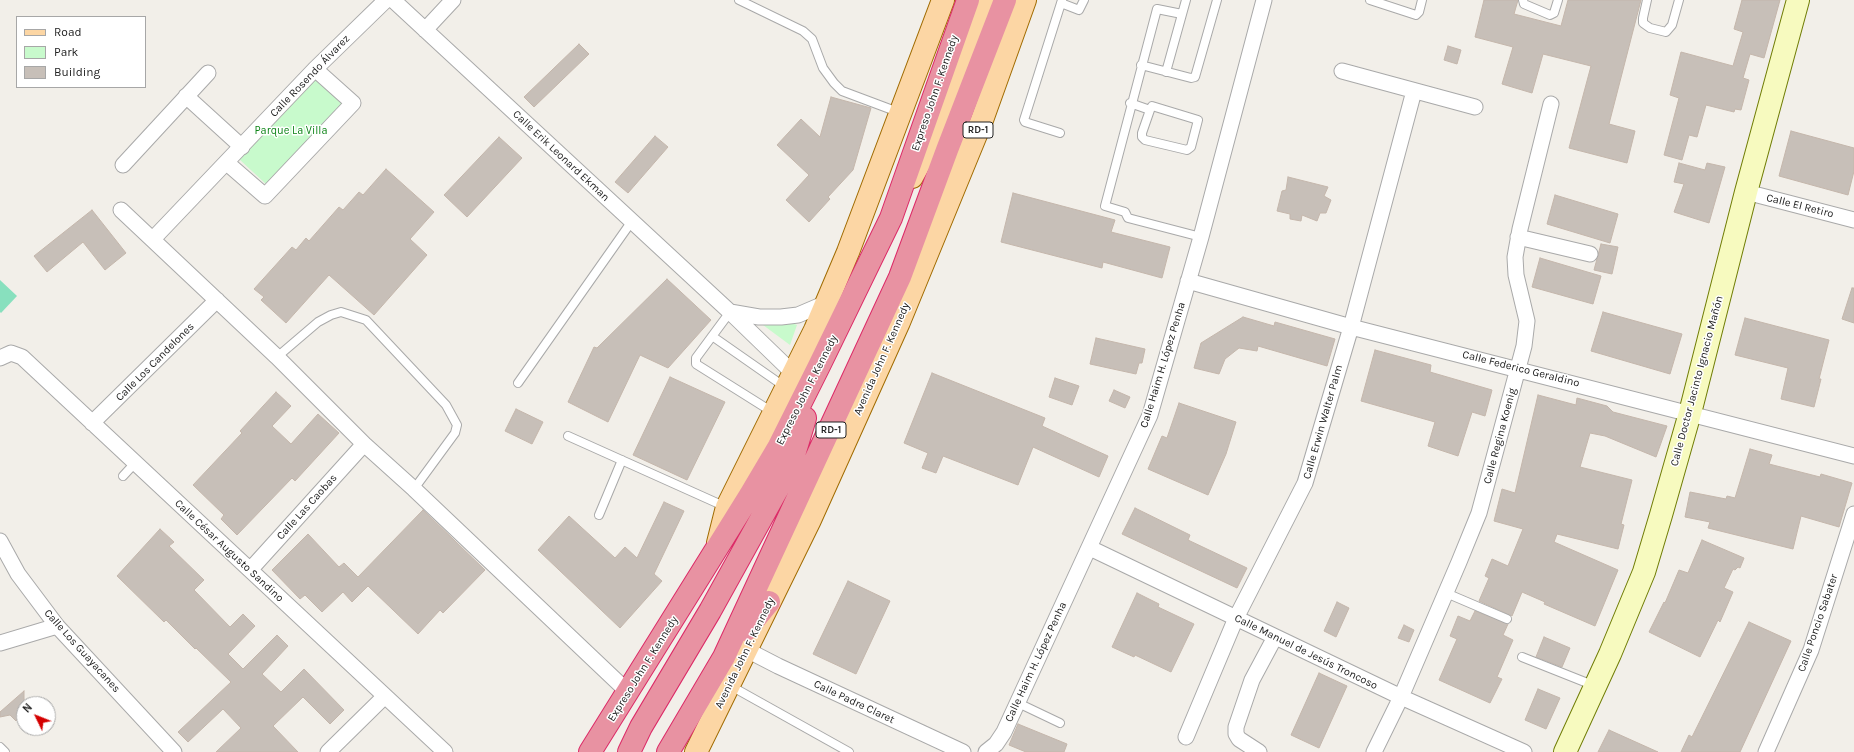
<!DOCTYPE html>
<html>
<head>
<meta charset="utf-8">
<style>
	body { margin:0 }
	#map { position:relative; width:1854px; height:752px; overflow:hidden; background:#f2efe9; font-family:Karla,sans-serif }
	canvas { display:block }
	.legend { position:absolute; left:16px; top:16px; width:130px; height:72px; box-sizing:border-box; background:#fff; border:1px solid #a7a7a7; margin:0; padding:5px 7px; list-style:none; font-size:12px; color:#222 }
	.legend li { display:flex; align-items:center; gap:8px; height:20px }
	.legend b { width:20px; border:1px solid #a7a7a7 }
	.north { position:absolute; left:16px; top:696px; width:40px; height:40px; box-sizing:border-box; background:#fff; border:1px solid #a7a7a7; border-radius:50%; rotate:313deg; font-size:11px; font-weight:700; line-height:16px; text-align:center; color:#222 }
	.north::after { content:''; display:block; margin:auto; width:14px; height:18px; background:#d40000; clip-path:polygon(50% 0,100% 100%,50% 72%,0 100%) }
</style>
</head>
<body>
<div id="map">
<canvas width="1854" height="752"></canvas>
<ul class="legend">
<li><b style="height:5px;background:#fcd6a4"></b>Road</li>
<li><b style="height:11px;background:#c8facc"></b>Park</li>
<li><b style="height:11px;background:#c7bfb8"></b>Building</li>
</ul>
<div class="north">N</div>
</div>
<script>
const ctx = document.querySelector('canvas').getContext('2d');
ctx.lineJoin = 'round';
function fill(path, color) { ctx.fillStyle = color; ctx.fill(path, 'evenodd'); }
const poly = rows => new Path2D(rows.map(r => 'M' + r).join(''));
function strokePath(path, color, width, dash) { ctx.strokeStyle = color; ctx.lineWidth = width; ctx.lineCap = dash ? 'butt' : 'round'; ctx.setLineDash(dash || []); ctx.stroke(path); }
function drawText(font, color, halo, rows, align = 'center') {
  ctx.font = font + ' Karla,sans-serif'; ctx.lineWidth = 3; ctx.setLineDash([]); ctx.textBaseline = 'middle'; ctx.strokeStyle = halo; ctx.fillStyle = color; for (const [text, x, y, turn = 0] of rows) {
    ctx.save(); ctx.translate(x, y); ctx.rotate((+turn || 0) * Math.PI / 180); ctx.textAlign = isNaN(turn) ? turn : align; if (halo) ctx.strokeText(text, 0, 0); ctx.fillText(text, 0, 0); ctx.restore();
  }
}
fill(poly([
	[315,77,344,104,268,186,239,159],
	[781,319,797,325,790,345,763,325,767,321]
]), '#c8facc');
fill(poly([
	[0,280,17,296,1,313,0,312]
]), '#88e0be');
const building = poly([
	[1484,0,1518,0,1514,14,1561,26,1568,0,1641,0,1609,124,1635,131,1627,163,1569,148,1591,66,1543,54,1532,93,1502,84,1513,47,1475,37,1484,0],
	[1742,0,1780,0,1764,58,1750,54,1743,78,1749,80,1741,110,1735,109,1734,112,1706,105,1697,137,1689,135,1682,160,1664,155,1679,98,1670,95,1681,52,1733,66,1743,32,1734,29,1742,0],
	[579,44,589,54,534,107,524,97,579,44],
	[1448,46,1461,50,1457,64,1444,60,1448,46],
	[831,97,871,108,853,170,828,197,830,199,809,222,786,200,809,175,777,145,801,119,820,137,831,97],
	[1791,131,1854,148,1854,171,1848,195,1779,176,1791,131],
	[655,136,668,147,628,193,615,182,655,136],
	[499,137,522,158,467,217,444,195,499,137],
	[1679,163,1705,170,1707,163,1725,167,1709,223,1674,212,1684,184,1674,182,1679,163],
	[386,169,434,212,410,239,427,255,374,315,329,275,286,323,261,300,264,297,254,289,292,247,296,250,306,238,309,241,339,207,343,210,359,192,363,195,386,169],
	[1288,177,1328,187,1324,196,1331,200,1326,213,1320,213,1317,221,1302,215,1301,221,1290,219,1290,214,1277,211,1282,191,1286,190,1288,177],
	[1013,193,1115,220,1111,232,1170,247,1162,278,1103,262,1102,268,1001,242,1013,193],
	[1555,195,1618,214,1610,243,1547,224,1555,195],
	[92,210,126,253,105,270,83,242,47,272,34,256,92,210],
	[1601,244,1618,247,1612,274,1594,270,1601,244],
	[1540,258,1601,276,1593,304,1532,287,1540,258],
	[667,279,711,320,668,368,640,355,608,422,568,402,594,347,597,348,667,279],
	[1852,288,1854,288,1854,323,1842,319,1852,288],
	[1603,312,1682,334,1670,374,1591,351,1603,312],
	[1243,317,1274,326,1275,322,1335,339,1327,366,1258,346,1257,351,1239,348,1225,359,1219,374,1194,368,1201,343,1243,317],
	[1745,318,1829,340,1819,379,1821,379,1814,407,1781,399,1788,368,1735,355,1745,318],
	[1096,338,1145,349,1142,363,1139,363,1136,374,1090,364,1096,338],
	[1375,350,1431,365,1430,372,1492,390,1485,416,1472,412,1458,456,1428,446,1435,422,1361,401,1375,350],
	[932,373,1045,418,1042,426,1108,456,1099,477,1033,447,1018,485,943,456,936,473,922,468,928,453,904,443,932,373],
	[670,377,725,402,687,480,633,455,670,377],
	[1055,378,1079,386,1072,405,1049,397,1055,378],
	[1114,390,1130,397,1125,408,1109,401,1114,390],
	[276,392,291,406,272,426,291,444,318,414,339,433,295,481,292,478,237,535,221,519,224,515,193,485,242,433,240,431,276,392],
	[1538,395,1576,405,1577,398,1607,406,1613,412,1667,426,1656,457,1605,436,1590,433,1580,467,1632,480,1621,524,1624,525,1618,549,1557,534,1554,542,1618,570,1595,626,1544,604,1545,602,1522,592,1512,616,1479,601,1489,578,1485,576,1492,559,1508,566,1523,529,1494,521,1502,489,1515,493,1538,395],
	[1179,403,1236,422,1226,454,1208,495,1148,469,1162,436,1167,438,1179,403],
	[516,409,543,422,532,444,505,431,516,409],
	[1750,449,1772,455,1769,464,1820,477,1821,474,1852,483,1839,527,1801,516,1793,549,1708,528,1710,522,1685,517,1690,492,1726,499,1727,496,1735,498,1750,449],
	[664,502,684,511,654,574,662,581,620,628,538,550,569,516,615,558,625,547,637,558,664,502],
	[1135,508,1190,535,1188,540,1247,568,1237,588,1122,534,1135,508],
	[423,510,485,570,443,613,440,610,418,634,368,586,352,602,343,592,322,612,305,595,300,599,272,570,308,534,339,567,344,563,358,577,423,510],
	[160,529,174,542,169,546,204,580,194,590,230,627,243,614,255,626,228,654,243,669,277,635,288,646,262,674,281,692,304,669,344,710,330,724,303,697,273,726,298,752,216,752,241,728,223,709,188,742,178,732,231,682,196,648,195,649,166,620,164,622,117,576,160,529],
	[1702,540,1744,558,1740,568,1738,567,1735,570,1733,569,1724,588,1733,592,1720,622,1718,620,1700,657,1649,632,1664,602,1665,603,1679,570,1688,573,1702,540],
	[848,581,890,601,856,674,813,654,848,581],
	[1137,593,1159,604,1158,607,1194,624,1171,672,1135,655,1134,657,1112,647,1137,593],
	[1337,602,1349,608,1336,637,1324,631,1337,602],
	[1475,611,1508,624,1503,635,1513,640,1497,677,1502,679,1490,703,1439,680,1457,639,1450,636,1458,616,1470,621,1475,611],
	[1749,622,1791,641,1740,752,1681,752,1689,735,1692,737,1749,622],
	[1404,625,1414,630,1409,642,1398,638,1404,625],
	[1544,637,1570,648,1562,667,1536,657,1544,637],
	[1319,673,1347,686,1319,748,1291,735,1319,673],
	[1538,689,1560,698,1546,729,1525,720,1538,689],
	[24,691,24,714,16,721,10,715,0,717,0,712,24,691],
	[1018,724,1067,744,1064,752,1026,752,1009,745,1018,724],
	[1609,730,1658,752,1598,752,1609,730]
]);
fill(building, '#c7bfb8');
strokePath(building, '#c4b6ab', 1);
const lane = poly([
	[739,0,803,31,812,39,823,68,834,83,842,91,898,112],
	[1370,0,1416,15,1419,12,1422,0],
	[1523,0,1524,4,1550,15,1554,13,1558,0],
	[1647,0,1643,18,1643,23,1650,28,1666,32,1672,25,1679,0],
	[1061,3,1079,10,1084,0],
	[1182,14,1157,9,1105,206,1125,212,1128,218,1201,237],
	[1141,65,1191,78,1195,77,1217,0],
	[1166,72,1186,0],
	[1130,103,1150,110,1142,133,1142,137,1145,140,1187,150,1191,147,1198,120,1152,106,1150,110],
	[1060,133,1025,122,1024,120,1062,0],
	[730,312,696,358,696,364,774,413],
	[712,336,785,387],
	[277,357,318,322,331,315,341,312,366,320,446,405,457,425,455,433,414,489],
	[518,383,632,221],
	[568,436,726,507],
	[123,476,135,463],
	[599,515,622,460],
	[1446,593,1507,619],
	[1522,657,1595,686],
	[729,685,849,752],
	[1018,703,1060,723],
	[0,747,5,752]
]);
const street = poly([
	[393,0,730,312,793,373],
	[425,30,453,0],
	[1342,71,1475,107],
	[186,96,242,147],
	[227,163,265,196,353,103,315,69],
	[123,165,208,73],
	[1746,192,1854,220],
	[121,210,277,357,364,444,414,489,628,692],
	[1518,237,1590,254],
	[153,239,315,69,386,0],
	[1188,281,1351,327,1854,456],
	[730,312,759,317,781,317,798,315,826,303],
	[0,358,11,353,22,357,445,752],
	[92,423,217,300],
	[0,541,18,574,57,626,174,752],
	[1090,548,1401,697,1524,752],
	[250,570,364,444],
	[0,643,57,626],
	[747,650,778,666,963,752],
	[1186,737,1236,618,1305,483,1351,327,1414,91],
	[328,752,385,696],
	[986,752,996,744,1004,732,1150,415,1201,237,1264,0],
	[1259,752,1239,739,1236,734,1236,727,1252,680,1275,637],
	[1374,752,1401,697,1459,562,1479,513,1524,346,1527,321,1516,275,1515,257,1520,229,1551,104],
	[1766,752,1811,650,1854,514]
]);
const secondary = poly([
	[1565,752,1610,654,1644,572,1661,515,1690,413,1746,192,1798,0]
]);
const primary = poly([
	[912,177,947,112,987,0],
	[718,543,727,507,815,330,848,252,943,0],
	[696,752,809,522,899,322,982,120,1025,0]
]);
const highway = poly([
	[746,630,769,602],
	[590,752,750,495,779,446,819,366,891,218,968,0],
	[629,752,641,727,710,611,777,490,793,458,805,418],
	[668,752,724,657,900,277,947,150,1005,0]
]);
strokePath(lane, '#a9a9a9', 10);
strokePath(street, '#a9a9a9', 17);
strokePath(secondary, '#707d05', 24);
strokePath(primary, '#a06b00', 24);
strokePath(highway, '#dc2a67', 24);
strokePath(lane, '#fff', 8);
strokePath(street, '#fff', 15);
strokePath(secondary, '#f7fabf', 22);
strokePath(primary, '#fcd6a4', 22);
strokePath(highway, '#e892a2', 22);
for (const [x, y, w] of [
	[978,130,30],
	[831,430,30]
]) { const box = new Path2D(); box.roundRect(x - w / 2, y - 8, w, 16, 3); ctx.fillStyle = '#fff'; ctx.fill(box); strokePath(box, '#222', 1); }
drawText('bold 10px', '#222', null, [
	["RD-1",978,130],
	["RD-1",831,430]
]);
drawText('11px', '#222', '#fff', [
	["Calle Rosendo Álvarez",310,76,-46],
	["Expreso John F. Kennedy",935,93,-71],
	["Calle Erik Leonard Ekman",561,156,43],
	["Calle El Retiro",1800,206,14],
	["Avenida John F. Kennedy",882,359,-66],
	["Calle Los Candelones",155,362,-45],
	["Calle Haim H. López Penha",1163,365,-73],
	["Calle Federico Geraldino",1521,369,14],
	["Calle Doctor Jacinto Ignacio Mañón",1697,381,-75],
	["Expreso John F. Kennedy",807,390,-63],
	["Calle Erwin Walter Palm",1323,422,-74],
	["Calle Regina Koenig",1500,436,-75],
	["Calle Las Caobas",307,507,-48],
	["Calle César Augusto Sandino",229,551,43],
	["Calle Poncio Sabater",1818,623,-71],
	["Calle Los Guayacanes",82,651,48],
	["Calle Manuel de Jesús Troncoso",1306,652,26],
	["Avenida John F. Kennedy",745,653,-64],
	["Calle Haim H. López Penha",1036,662,-65],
	["Expreso John F. Kennedy",643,669,-58],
	["Calle Padre Claret",854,702,25]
]);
drawText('11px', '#0c8416', '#fff', [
	["Parque La Villa",291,131]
]);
</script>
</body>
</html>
